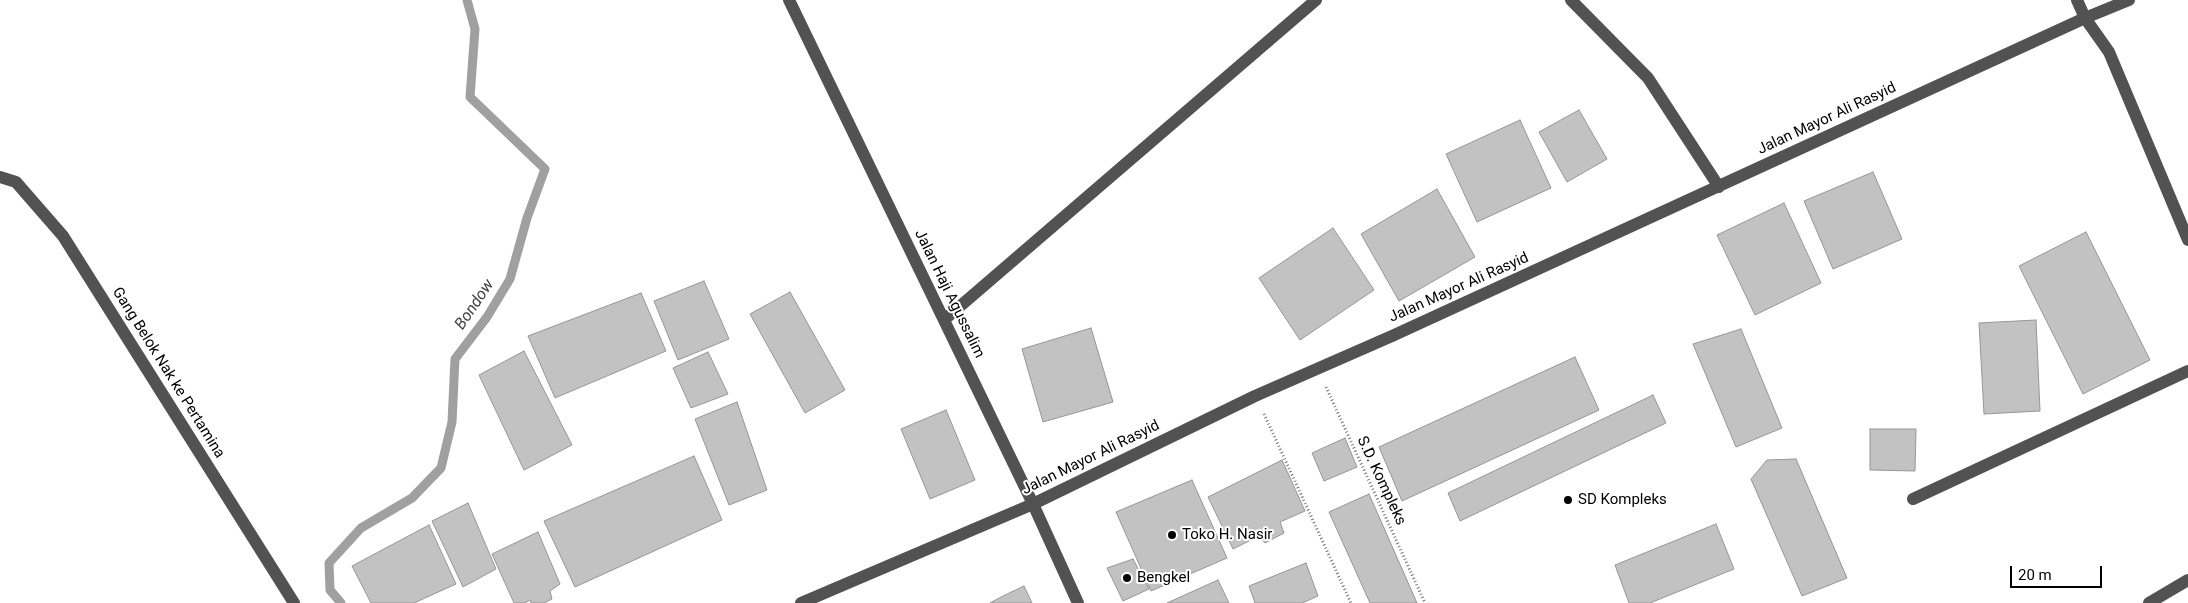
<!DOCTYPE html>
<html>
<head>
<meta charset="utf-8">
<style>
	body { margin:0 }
	#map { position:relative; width:2188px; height:603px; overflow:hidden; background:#fff; font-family:Roboto,sans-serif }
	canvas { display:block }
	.scale { position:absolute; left:2010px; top:566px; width:92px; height:22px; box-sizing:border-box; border:2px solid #000; border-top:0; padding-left:6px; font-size:15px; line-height:18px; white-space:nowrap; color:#000; -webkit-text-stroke:4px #fff; paint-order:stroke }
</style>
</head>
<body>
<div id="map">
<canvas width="2188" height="603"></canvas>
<div class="scale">20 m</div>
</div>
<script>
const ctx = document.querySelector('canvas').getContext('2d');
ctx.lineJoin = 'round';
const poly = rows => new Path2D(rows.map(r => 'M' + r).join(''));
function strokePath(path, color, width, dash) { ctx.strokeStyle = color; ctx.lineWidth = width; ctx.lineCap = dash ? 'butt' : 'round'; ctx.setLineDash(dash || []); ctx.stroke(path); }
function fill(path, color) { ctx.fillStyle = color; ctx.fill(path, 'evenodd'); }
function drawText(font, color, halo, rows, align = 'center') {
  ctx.font = font + ' Roboto,sans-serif'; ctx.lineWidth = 4; ctx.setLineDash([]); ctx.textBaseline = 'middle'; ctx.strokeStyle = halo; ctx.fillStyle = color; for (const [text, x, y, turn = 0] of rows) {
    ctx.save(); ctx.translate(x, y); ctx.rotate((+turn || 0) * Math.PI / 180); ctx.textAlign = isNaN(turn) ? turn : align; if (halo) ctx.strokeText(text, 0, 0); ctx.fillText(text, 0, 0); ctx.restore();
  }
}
strokePath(poly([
	[341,603,330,590,329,563,361,528,412,498,441,468,452,422,455,359,487,317,510,279,527,218,545,169,470,97,475,29,467,0]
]), '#a0a0a0', 9);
const building = poly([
	[1579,110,1607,159,1567,182,1539,132,1579,110],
	[1520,120,1551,188,1477,222,1446,154,1520,120],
	[1873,172,1902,239,1833,269,1804,201,1873,172],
	[1437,189,1475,257,1399,301,1361,234,1437,189],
	[1784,203,1821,283,1755,315,1717,235,1784,203],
	[1333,228,1374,290,1300,340,1259,278,1333,228],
	[2086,232,2150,360,2083,394,2019,266,2086,232],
	[704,281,729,339,678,360,654,301,704,281],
	[790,292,845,390,805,413,750,314,790,292],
	[641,293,666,351,555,398,528,336,641,293],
	[2036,320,2040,411,1984,414,1979,323,2036,320],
	[1091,328,1113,402,1043,422,1022,349,1091,328],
	[1741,329,1782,428,1736,447,1693,344,1741,329],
	[524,351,572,445,524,470,479,375,524,351],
	[708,352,728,394,691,408,673,368,708,352],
	[1575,357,1599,410,1402,501,1379,447,1575,357],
	[1653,395,1666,423,1460,521,1448,493,1653,395],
	[737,402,767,490,729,505,695,419,737,402],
	[946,410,975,480,930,499,901,429,946,410],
	[1870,429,1916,429,1915,471,1870,470,1870,429],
	[1345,438,1357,467,1324,481,1312,453,1345,438],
	[694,456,722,520,575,587,544,521,694,456],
	[1796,459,1847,578,1802,596,1751,479,1767,460,1796,459],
	[1282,460,1305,511,1280,522,1284,533,1265,543,1259,536,1233,549,1208,497,1282,460],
	[1192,480,1227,558,1151,591,1116,512,1192,480],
	[1369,494,1417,603,1370,603,1329,512,1369,494],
	[468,503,496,569,463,587,432,521,468,503],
	[1716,524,1734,569,1650,603,1629,603,1615,565,1716,524],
	[429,525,456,584,414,603,371,603,352,566,429,525],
	[538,532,560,584,550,591,552,599,544,603,531,603,530,600,525,603,514,603,492,554,538,532],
	[1133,559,1149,589,1123,601,1107,568,1133,559],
	[1306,563,1318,596,1302,603,1255,603,1249,586,1306,563],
	[1218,580,1229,603,1167,603,1218,580],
	[1024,586,1032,603,990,603,1003,596,1024,586]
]);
fill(building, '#c2c2c2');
strokePath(building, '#969696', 1);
strokePath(poly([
	[1326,387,1425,603],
	[1264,414,1351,603]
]), '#747474', 3, [1, 2.5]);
strokePath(poly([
	[789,0,1033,504,1078,603],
	[1571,0,1648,78,1719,187],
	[2077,0,2085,18,2109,52,2188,240],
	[0,177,16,182,63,236,294,603],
	[944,320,1316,0],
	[1913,499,2188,371],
	[801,603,1033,504,1255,396,1392,336,2085,18,2129,0],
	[2149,603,2188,580]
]), '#525252', 12);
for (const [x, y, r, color] of [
	[1568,500,5,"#000"],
	[1172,535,5,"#000"],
	[1127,578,5,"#000"]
]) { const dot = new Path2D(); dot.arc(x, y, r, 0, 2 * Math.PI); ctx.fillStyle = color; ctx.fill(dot); strokePath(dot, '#fff', 2); }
drawText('15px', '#000', '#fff', [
	["Jalan Mayor Ali Rasyid",1827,119,-25],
	["Jalan Mayor Ali Rasyid",1459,288,-24],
	["Jalan Haji Agussalim",949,294,64],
	["Gang Belok Nak ke Pertamina",168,373,58],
	["Jalan Mayor Ali Rasyid",1091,458,-26],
	["S.D. Kompleks",1381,481,65]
]);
drawText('15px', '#000', '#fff', [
	["SD Kompleks",1578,500],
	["Toko H. Nasir",1182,535],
	["Bengkel",1137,578]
], 'left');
drawText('italic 16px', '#414141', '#fff', [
	["Bondow",475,305,-56]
]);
</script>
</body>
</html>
